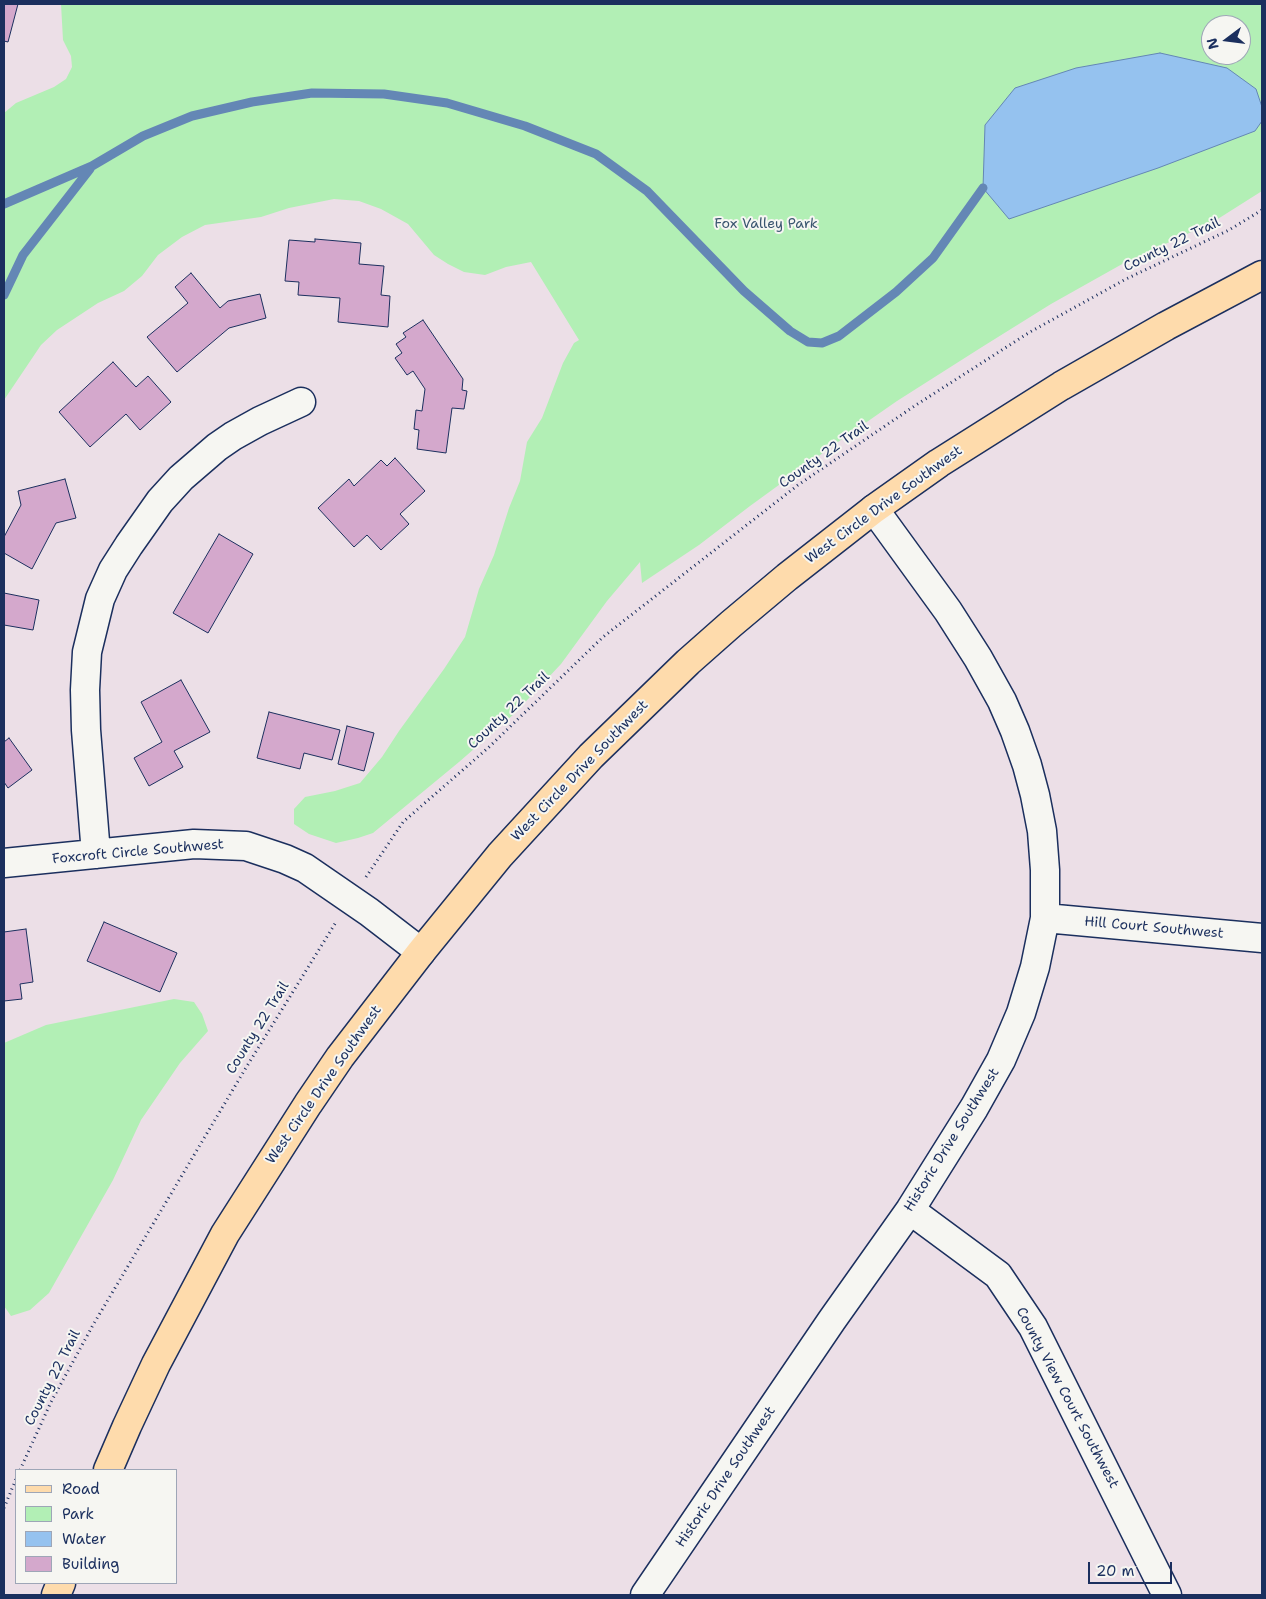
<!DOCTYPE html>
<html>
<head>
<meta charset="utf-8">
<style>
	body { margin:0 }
	#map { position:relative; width:1266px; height:1599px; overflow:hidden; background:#ecdfe7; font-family:"Shantell Sans",sans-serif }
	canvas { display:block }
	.frame { position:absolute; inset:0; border:5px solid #1b2f5e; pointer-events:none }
	.legend { position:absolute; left:15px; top:1469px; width:162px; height:115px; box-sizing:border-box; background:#f6f6f2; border:1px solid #9ea6b7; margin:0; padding:6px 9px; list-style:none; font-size:15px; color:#1b2f5e }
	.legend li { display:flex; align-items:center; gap:10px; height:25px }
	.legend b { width:25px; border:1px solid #9ea6b7 }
	.north { position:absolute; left:1201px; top:15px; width:50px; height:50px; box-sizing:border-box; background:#f6f6f2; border:1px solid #9ea6b7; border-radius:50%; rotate:255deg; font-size:14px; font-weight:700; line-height:20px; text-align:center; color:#1b2f5e }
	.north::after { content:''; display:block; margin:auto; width:18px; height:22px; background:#1b2f5e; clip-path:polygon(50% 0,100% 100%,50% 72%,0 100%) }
	.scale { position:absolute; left:1088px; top:1562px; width:84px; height:22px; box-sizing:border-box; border:2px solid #1b2f5e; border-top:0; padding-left:6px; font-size:15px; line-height:18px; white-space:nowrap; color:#1b2f5e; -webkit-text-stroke:4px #f6f6f2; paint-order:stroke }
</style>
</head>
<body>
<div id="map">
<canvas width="1266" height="1599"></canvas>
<div class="frame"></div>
<ul class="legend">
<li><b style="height:6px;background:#fedbac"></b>Road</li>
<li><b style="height:14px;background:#b2efb5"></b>Park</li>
<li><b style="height:14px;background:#95c2ef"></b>Water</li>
<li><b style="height:14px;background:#d4a8cc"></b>Building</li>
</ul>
<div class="north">N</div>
<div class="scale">20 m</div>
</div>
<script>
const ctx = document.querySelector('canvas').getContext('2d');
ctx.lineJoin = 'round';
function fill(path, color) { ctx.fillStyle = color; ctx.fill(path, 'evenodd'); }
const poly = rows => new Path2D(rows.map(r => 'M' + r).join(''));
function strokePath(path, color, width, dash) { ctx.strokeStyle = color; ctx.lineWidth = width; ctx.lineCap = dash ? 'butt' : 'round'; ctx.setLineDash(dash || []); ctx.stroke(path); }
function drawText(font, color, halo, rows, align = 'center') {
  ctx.font = font + ' "Shantell Sans",sans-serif'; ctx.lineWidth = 4; ctx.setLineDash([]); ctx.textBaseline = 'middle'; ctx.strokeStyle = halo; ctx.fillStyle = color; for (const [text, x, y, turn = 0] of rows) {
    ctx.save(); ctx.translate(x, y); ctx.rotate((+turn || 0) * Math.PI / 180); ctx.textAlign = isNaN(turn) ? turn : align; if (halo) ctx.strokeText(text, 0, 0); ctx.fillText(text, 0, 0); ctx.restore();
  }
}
fill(poly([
	[61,4,1262,4,1262,191,1213,222,1124,263,1051,304,982,347,897,401,838,442,750,506,699,545,642,583,640,562,607,601,561,664,514,714,459,762,373,833,358,838,336,843,309,834,294,824,294,809,305,797,335,791,360,783,382,757,399,731,444,669,465,637,479,589,494,555,509,508,520,481,527,442,542,418,563,363,574,343,579,340,531,262,506,267,485,275,464,272,448,264,434,255,408,224,381,209,359,201,334,199,289,208,261,217,205,225,182,237,158,255,142,276,124,291,98,303,57,330,41,345,4,400,4,113,16,103,54,87,66,79,72,67,71,56,63,40],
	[1211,25,1241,25,1241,55,1211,55],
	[174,999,194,1002,202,1014,208,1031,180,1063,141,1120,113,1180,49,1293,30,1310,11,1316,4,1306,4,1043,46,1025]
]), '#b2efb5');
const water = poly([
	[1160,53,1227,68,1256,89,1262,107,1262,121,1255,131,1158,168,1009,219,983,188,985,125,1015,88,1076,68,1160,53]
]);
fill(water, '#95c2ef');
strokePath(water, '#6487b5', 1);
strokePath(poly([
	[4,204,92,166,143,136,192,116,252,102,312,93,384,94,447,103,525,126,596,154,647,191,744,291,790,331,808,342,822,343,839,336,896,292,933,258,983,188],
	[4,295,23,255,90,169]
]), '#6487b5', 9);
const building = poly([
	[4,4,18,4,8,42,4,41,4,4],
	[315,239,361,243,359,264,384,266,381,295,390,296,388,327,338,322,340,298,298,295,299,282,285,281,289,240,315,242,315,239],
	[191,273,220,308,228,301,260,294,266,318,229,328,177,372,147,337,188,303,175,287,191,273],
	[423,320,463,379,462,390,467,391,464,409,452,408,446,453,417,449,419,430,414,429,416,410,422,411,425,389,413,371,407,375,395,358,402,353,396,344,406,337,403,333,423,320],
	[113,362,136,387,148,376,171,402,140,430,126,414,90,447,59,412,113,362],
	[395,458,425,491,400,514,409,524,381,550,367,535,354,547,318,508,349,479,354,486,381,460,387,466,395,458],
	[65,479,76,518,56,523,32,569,4,553,4,537,21,505,18,491,65,479],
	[219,534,253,554,208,633,173,613,219,534],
	[4,593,39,600,33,630,4,625,4,593],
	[181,680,210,732,174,751,183,767,149,786,134,758,162,742,141,702,181,680],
	[269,712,340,730,332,760,304,753,300,769,257,758,269,712],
	[347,726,374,733,364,771,338,764,347,726],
	[9,738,32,770,8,788,4,782,4,742,9,738],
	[104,922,177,953,160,992,87,961,104,922],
	[26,929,33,982,20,984,22,999,4,1001,4,932,26,929]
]);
fill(building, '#d4a8cc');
strokePath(building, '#1b2f5e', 1);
const minor = poly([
	[96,854,86,730,85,690,87,652,100,599,113,570,129,545,160,501,181,478,217,447,233,436,260,421,301,402],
	[4,863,194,844,246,846,285,859,305,868,369,912,421,952],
	[1045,918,1262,938],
	[910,1210,998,1275,1033,1327,1167,1595],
	[645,1595,832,1320,910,1210,974,1108,1001,1060,1021,1013,1035,967,1045,918,1045,870,1042,831,1035,795,1027,765,1015,731,1002,701,978,658,948,611,874,509]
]);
const major = poly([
	[108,1470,127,1426,156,1364,225,1234,308,1104,340,1057,421,952,500,855,591,756,688,662,731,624,787,577,874,509,939,463,1061,386,1166,326,1262,275],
	[56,1595,61,1583]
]);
strokePath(minor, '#1b2f5e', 31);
strokePath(major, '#1b2f5e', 31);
strokePath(poly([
	[366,877,403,822,488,748,603,637,798,485,916,405,1030,332,1126,279,1229,230,1262,210],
	[20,1470,51,1402,93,1325,244,1071,336,922],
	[4,1508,16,1479]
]), '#1b2f5e', 3, [1, 4]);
strokePath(minor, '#f6f6f2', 28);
strokePath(major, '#fedbac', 28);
drawText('14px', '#39556f', '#f6f6f2', [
	["Fox Valley Park",766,224]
]);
drawText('14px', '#1b2f5e', '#f6f6f2', [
	["County 22 Trail",1172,245,-26],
	["County 22 Trail",824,455,-35],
	["West Circle Drive Southwest",884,505,-36],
	["County 22 Trail",509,711,-43],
	["West Circle Drive Southwest",580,771,-46],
	["Foxcroft Circle Southwest",138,852,-5],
	["Hill Court Southwest",1154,928,5],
	["County 22 Trail",258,1028,-58],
	["West Circle Drive Southwest",324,1085,-55],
	["Historic Drive Southwest",952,1140,-58],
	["County 22 Trail",53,1378,-63],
	["County View Court Southwest",1067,1398,62],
	["Historic Drive Southwest",726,1477,-56]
]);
</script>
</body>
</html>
